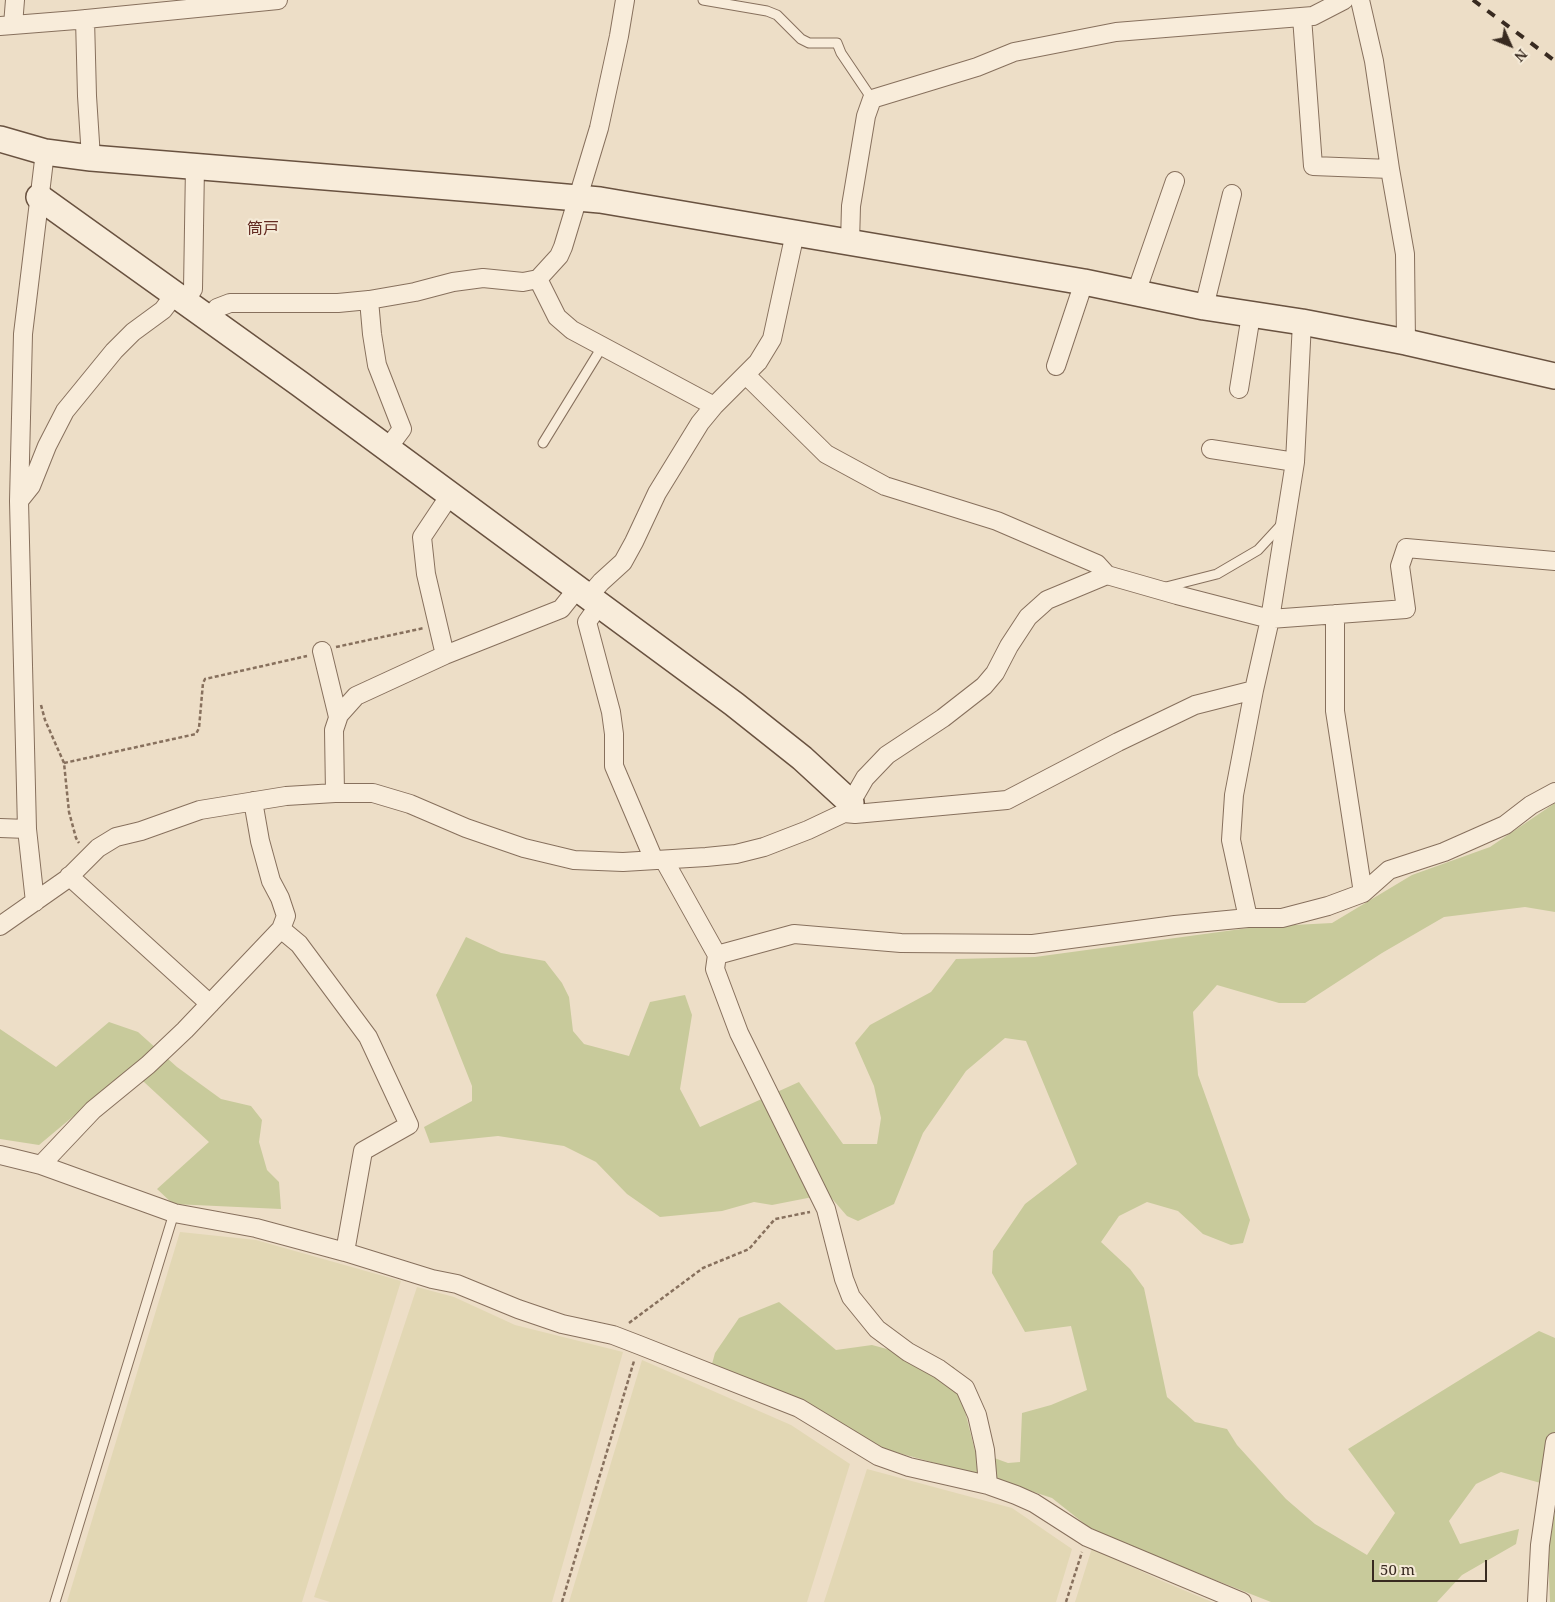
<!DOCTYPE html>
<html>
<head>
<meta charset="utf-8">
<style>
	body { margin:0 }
	#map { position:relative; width:1555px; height:1602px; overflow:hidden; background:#eddec7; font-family:"Noto Serif",serif }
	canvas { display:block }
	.north { position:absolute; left:1485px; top:20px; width:50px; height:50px; -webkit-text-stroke:4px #f4e9d6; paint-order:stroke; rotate:134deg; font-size:14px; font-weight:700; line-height:20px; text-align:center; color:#382a20 }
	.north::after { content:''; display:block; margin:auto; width:18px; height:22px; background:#382a20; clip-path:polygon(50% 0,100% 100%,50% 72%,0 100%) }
	.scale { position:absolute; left:1372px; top:1560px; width:115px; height:22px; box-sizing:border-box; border:2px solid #382a20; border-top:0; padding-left:6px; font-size:15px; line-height:18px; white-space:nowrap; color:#382a20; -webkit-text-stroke:4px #f4e9d6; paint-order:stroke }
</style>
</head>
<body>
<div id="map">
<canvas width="1555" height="1602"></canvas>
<div class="north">N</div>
<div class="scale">50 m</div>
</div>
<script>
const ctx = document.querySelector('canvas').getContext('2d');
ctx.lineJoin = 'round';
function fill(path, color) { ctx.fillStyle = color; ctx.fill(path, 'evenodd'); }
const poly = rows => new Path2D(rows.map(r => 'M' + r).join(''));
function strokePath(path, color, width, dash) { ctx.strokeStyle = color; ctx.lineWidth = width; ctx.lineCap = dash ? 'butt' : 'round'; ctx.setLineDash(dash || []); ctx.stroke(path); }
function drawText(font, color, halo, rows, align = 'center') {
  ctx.font = font + ' "Noto Serif","Noto Sans JP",serif'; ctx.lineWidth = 4.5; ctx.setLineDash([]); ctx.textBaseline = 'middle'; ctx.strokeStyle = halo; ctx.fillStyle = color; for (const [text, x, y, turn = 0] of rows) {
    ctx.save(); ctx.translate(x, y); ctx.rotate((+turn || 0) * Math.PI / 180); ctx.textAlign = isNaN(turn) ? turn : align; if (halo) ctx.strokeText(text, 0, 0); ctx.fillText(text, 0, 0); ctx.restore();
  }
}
fill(poly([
	[180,1232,256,1240,401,1281,302,1602,67,1602],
	[417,1287,454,1297,515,1325,623,1352,552,1602,330,1602,314,1597],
	[642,1360,791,1425,850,1464,807,1602,569,1602],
	[867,1469,1012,1508,1072,1549,1056,1602,824,1602],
	[1092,1548,1162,1581,1212,1602,1075,1602]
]), '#e2d7b4');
fill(poly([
	[1555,803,1555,912,1525,907,1444,917,1382,953,1305,1003,1279,1003,1217,985,1193,1012,1198,1075,1250,1220,1243,1243,1231,1245,1203,1234,1178,1211,1147,1202,1119,1216,1101,1242,1130,1269,1144,1288,1167,1397,1195,1422,1227,1429,1237,1445,1286,1499,1315,1524,1367,1555,1395,1513,1348,1449,1539,1331,1555,1338,1555,1487,1501,1472,1476,1484,1449,1521,1460,1544,1519,1529,1516,1544,1462,1575,1437,1602,1271,1602,1096,1533,1052,1498,1000,1481,877,1447,791,1397,712,1364,715,1353,739,1318,779,1302,836,1350,872,1345,954,1367,975,1451,1008,1463,1020,1462,1022,1413,1051,1405,1087,1390,1071,1326,1025,1332,992,1273,993,1251,1025,1204,1077,1164,1026,1041,1005,1038,966,1071,923,1133,894,1204,858,1221,847,1216,828,1194,772,1205,754,1202,722,1211,660,1217,627,1194,596,1162,564,1146,498,1136,430,1143,424,1127,472,1101,472,1086,436,995,466,937,501,953,545,961,562,983,569,997,573,1031,584,1044,629,1056,650,1002,685,995,692,1015,680,1089,700,1127,799,1082,843,1144,877,1144,881,1118,874,1086,855,1043,870,1025,931,992,956,959,1035,957,1256,927,1332,923,1412,875,1490,847],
	[109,1022,138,1032,177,1067,221,1099,251,1106,262,1120,259,1142,267,1170,279,1182,281,1209,173,1204,157,1189,209,1142,144,1082,125,1073,39,1145,0,1139,0,1029,56,1067],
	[1555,1512,1555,1602,1550,1602,1548,1552]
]), '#c8ca9b');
const lane = poly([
	[703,0,767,11,777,15,801,39,809,43,837,43,841,53,872,99],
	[543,443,602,347],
	[1162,588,1217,574,1258,550,1282,524],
	[55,1602,174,1213]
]);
const street = poly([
	[1302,17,1313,166,1390,169,1374,61,1360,0],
	[85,19,87,96,91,158],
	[13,25,15,0],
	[0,26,76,20,278,0],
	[1390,169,1405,254,1406,342],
	[850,243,851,206,866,116,872,99,977,67,1014,52,1116,32,1313,16,1344,0],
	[538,279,557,317,572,330,714,406],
	[1136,293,1175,181],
	[369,300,372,334,377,365,402,429,387,449],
	[186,301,193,289,195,166],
	[1204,307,1232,194],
	[209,319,217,308,230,303,338,303,369,300,415,292,453,282,483,278,523,282,538,279,559,256,563,247,599,128,619,36,625,0],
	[1056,366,1084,282],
	[746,375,826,454,885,486,997,521,1097,564,1107,575,1177,595,1270,619,1406,609,1400,566,1406,548,1555,561],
	[1239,389,1251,315],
	[1211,449,1295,462],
	[19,501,31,486,47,446,65,411,114,351,133,332,163,310,175,294],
	[588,597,601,582,623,562,634,542,657,493,700,423,714,406,758,362,772,339,795,233],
	[599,605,587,622,611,712,614,734,614,766,654,860],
	[1335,614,1335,711,1363,893],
	[322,651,338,717],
	[445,655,426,574,422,537,450,495],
	[335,793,334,730,339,715,356,696,445,655,561,609,577,589],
	[846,811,865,778,887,755,943,718,984,686,995,673,1009,646,1028,617,1047,600,1107,575],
	[0,828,27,829],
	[664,860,717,955,715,969,739,1033,826,1209,844,1279,851,1297,877,1329,908,1352,939,1369,965,1388,977,1415,985,1450,988,1485],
	[69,876,210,1004],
	[35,902,27,829,19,501,23,334,45,152],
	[1248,918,1231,840,1234,795,1254,690,1270,619,1295,462,1302,322],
	[0,926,67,879,98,848,116,837,141,831,200,810,286,796,335,793,373,793,410,804,466,828,524,848,574,860,623,862,706,857,736,854,764,847,808,830,844,813,855,814,1007,800,1118,742,1195,705,1254,690],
	[281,929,299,944,368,1037,409,1125,363,1151,345,1252],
	[717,955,794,934,901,943,1033,944,1175,925,1248,918,1282,918,1328,906,1363,893,1389,870,1444,852,1505,825,1531,805,1555,792],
	[0,1155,41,1165,174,1213,256,1228,345,1252,432,1279,457,1284,518,1309,562,1324,613,1335,639,1345,799,1408,878,1456,909,1467,988,1485,1016,1495,1034,1503,1087,1537,1242,1602],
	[41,1165,93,1110,148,1065,185,1030,281,929,286,916,280,898,271,881,260,841,253,801],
	[1537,1602,1540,1545,1555,1442]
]);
const secondary = poly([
	[0,139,45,152,91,158,486,190,600,200,1084,282,1204,307,1302,322,1406,342,1555,376],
	[39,197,300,384,734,704,802,758,851,803]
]);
strokePath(lane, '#87705d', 11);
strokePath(street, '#87705d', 20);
strokePath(secondary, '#695240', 28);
strokePath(poly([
	[336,647,424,628],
	[41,705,45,720,64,763,69,812,76,838,79,843],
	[64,763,196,734,199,728,203,683,205,679,307,656],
	[629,1323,703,1268,749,1249,775,1219,810,1212],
	[562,1602,634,1361],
	[1066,1602,1082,1552]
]), '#87705d', 2.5, [4, 2.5]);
strokePath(lane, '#f8ecda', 9);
strokePath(street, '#f8ecda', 18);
strokePath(secondary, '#f8ecda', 25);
strokePath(poly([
	[1473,0,1555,61]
]), '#382a20', 4, [9, 9]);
drawText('16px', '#632a21', '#f4e9d6', [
	["筒戸",263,229]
]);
</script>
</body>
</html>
